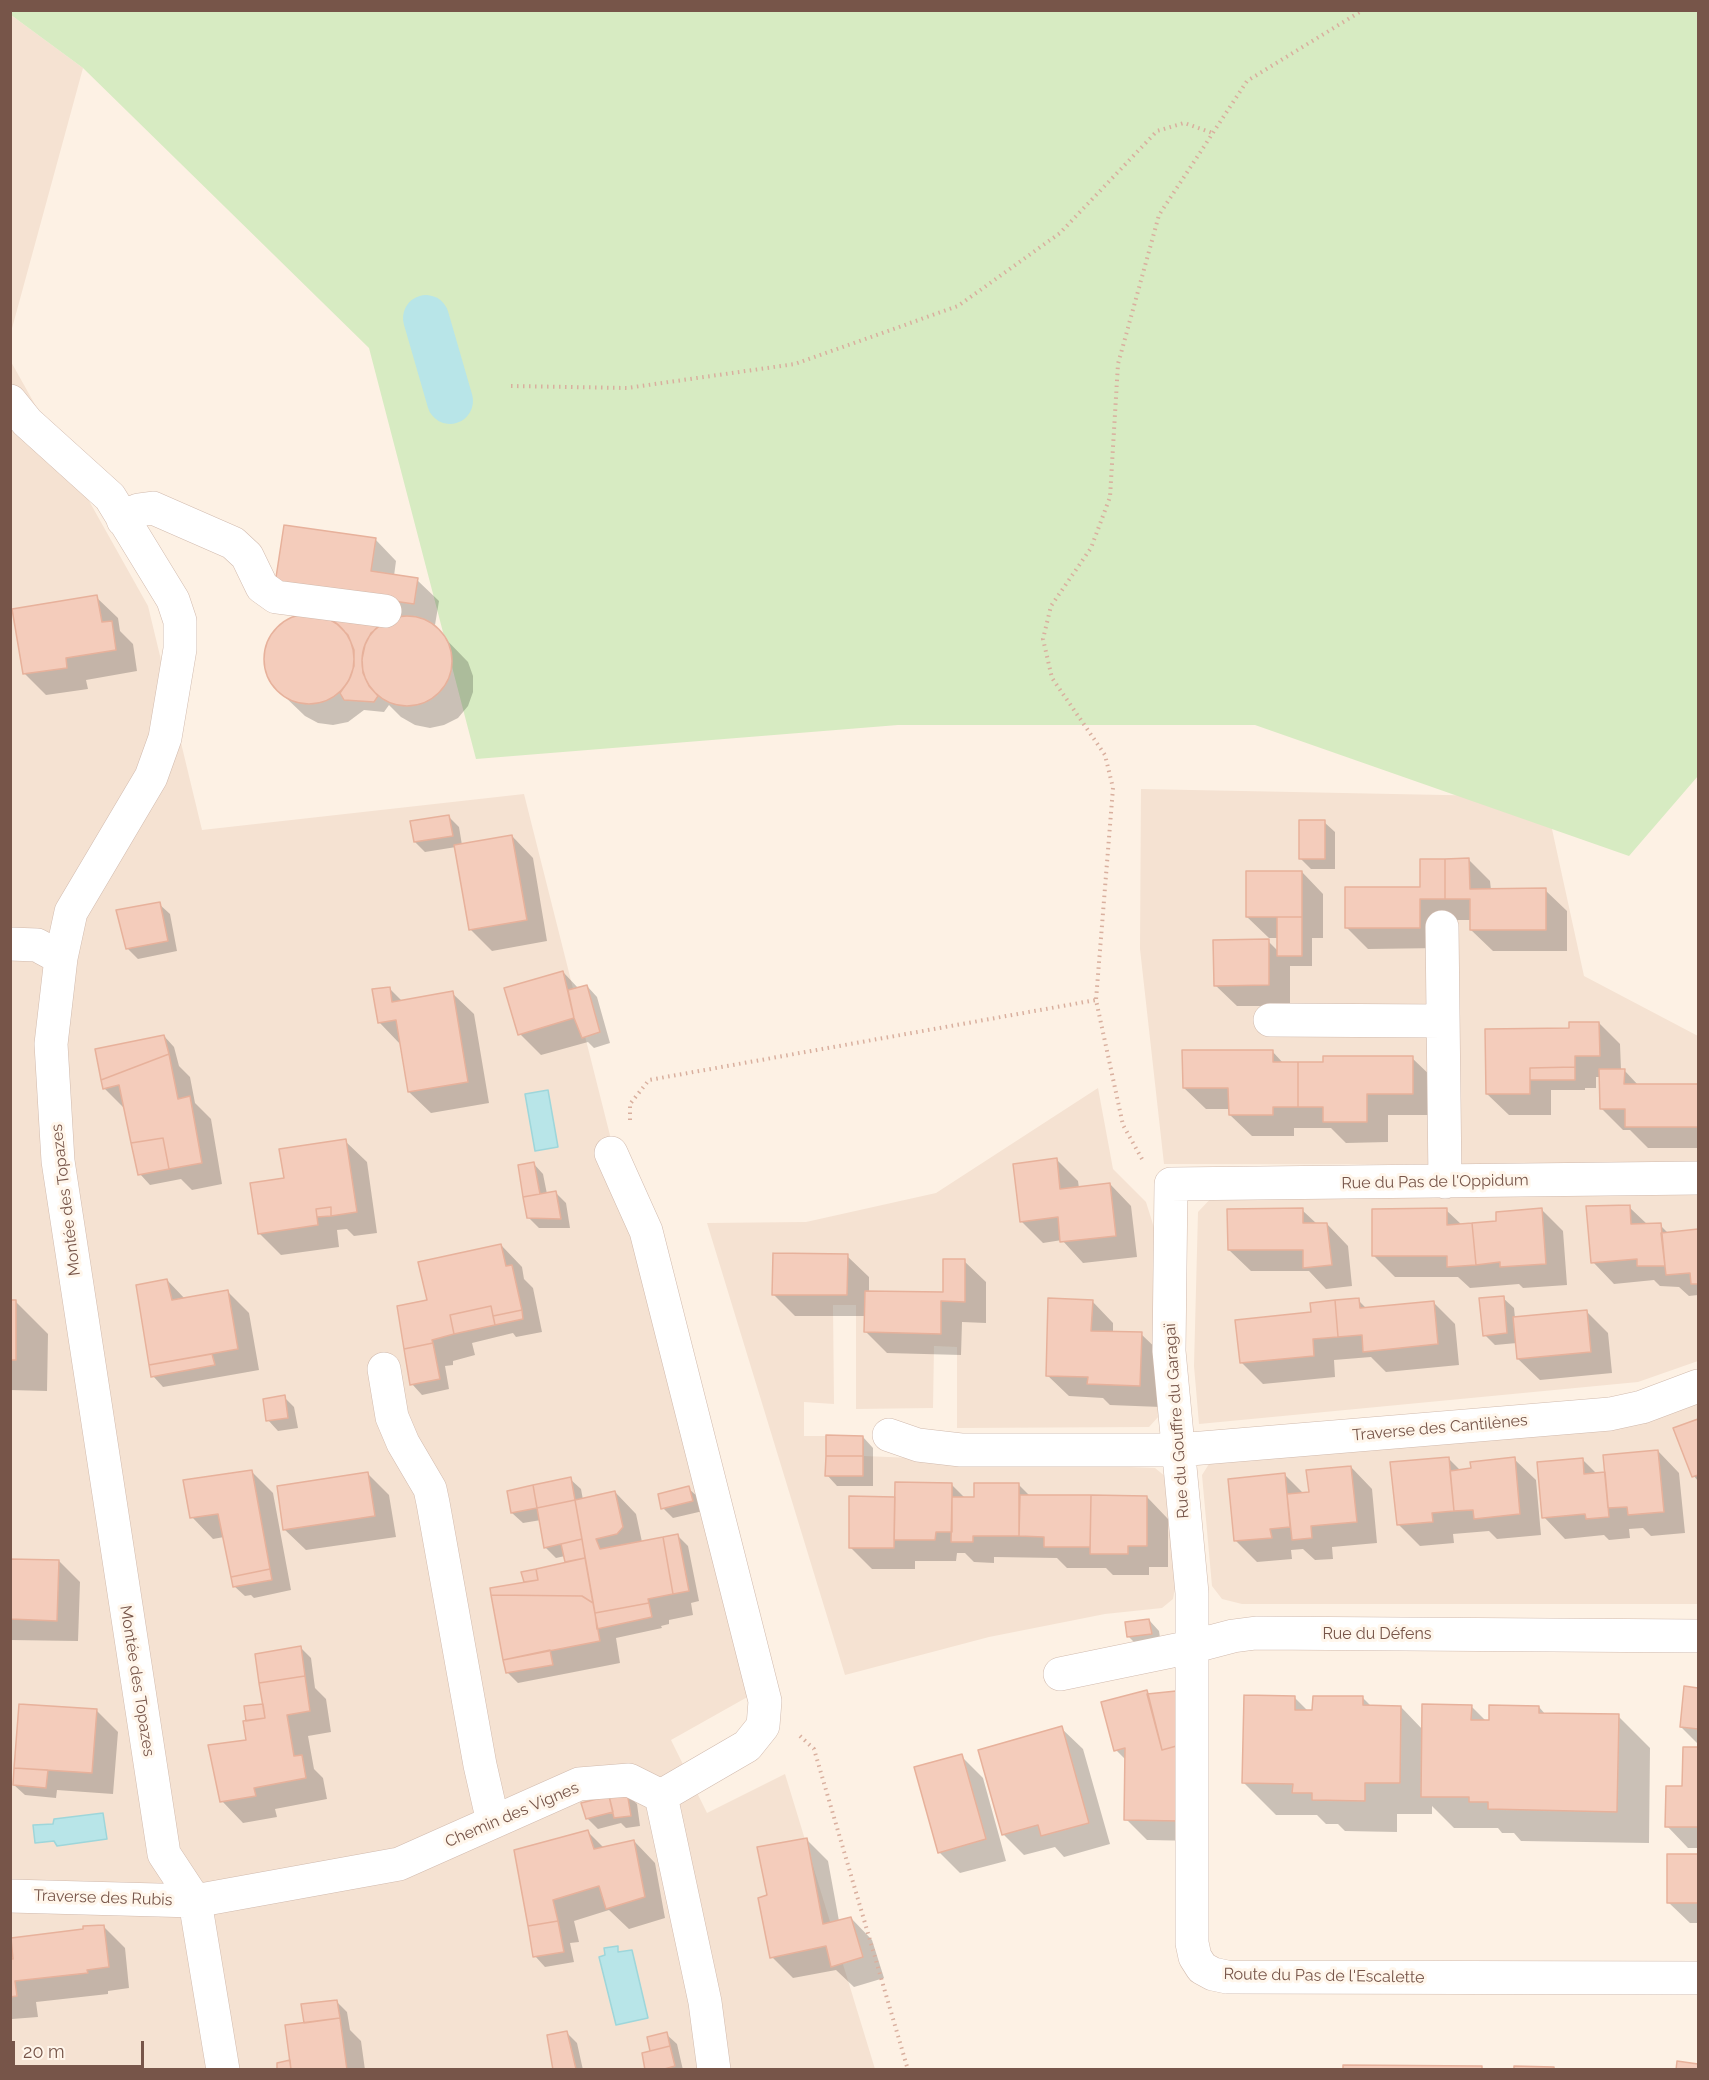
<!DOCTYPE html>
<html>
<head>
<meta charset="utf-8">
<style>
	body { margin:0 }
	#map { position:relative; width:1709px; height:2080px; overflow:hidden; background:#fdf1e4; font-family:Raleway,sans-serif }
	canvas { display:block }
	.frame { position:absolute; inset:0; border:12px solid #775549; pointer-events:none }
	.scale { position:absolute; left:12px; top:2041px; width:132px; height:27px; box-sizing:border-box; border:3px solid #775549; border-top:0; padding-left:8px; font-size:18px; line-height:21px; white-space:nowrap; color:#775549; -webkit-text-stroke:4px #fff6eb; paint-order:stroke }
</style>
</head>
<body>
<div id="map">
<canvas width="1709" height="2080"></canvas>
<div class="frame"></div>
<div class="scale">20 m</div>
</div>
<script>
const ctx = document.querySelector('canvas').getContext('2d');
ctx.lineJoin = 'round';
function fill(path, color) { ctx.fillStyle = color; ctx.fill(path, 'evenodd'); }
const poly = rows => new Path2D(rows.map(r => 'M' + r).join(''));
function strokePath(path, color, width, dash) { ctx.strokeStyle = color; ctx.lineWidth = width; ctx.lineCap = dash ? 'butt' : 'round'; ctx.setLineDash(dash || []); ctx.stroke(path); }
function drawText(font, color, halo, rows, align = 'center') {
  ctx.font = font + ' Raleway,sans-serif'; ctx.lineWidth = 6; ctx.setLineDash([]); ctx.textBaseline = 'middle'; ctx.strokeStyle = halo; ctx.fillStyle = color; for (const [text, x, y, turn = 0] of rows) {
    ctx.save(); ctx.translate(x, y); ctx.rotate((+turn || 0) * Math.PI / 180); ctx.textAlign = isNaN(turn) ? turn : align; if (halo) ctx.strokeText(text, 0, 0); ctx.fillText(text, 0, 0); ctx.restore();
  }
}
fill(poly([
	[11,15,83,68,11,332],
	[10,360,148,606,202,830,524,794,751,1695,671,1740,707,1813,785,1774,875,2069,11,2069],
	[1141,789,1545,797,1584,976,1698,1036,1698,1165,1164,1164,1140,949],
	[1098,1088,1113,1169,1146,1202,1156,1234,1159,1416,1149,1427,957,1428,957,1347,934,1346,933,1408,856,1409,856,1305,833,1305,834,1404,804,1402,804,1436,863,1436,864,1456,1155,1468,1166,1477,1175,1588,1173,1599,1162,1608,1105,1614,989,1637,845,1675,707,1223,806,1222,936,1193],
	[1698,1193,1698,1361,1638,1382,1199,1424,1194,1366,1198,1212,1214,1195],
	[1698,1401,1698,1604,1242,1604,1222,1599,1212,1586,1202,1475,1209,1464]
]), '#f5e2d2');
fill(poly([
	[11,10,1698,11,1698,776,1629,856,1255,725,898,725,476,759,369,348,83,68,11,15]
]), '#d7ebc2');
const water = poly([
	[548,1090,558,1147,535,1151,525,1094,548,1090],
	[103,1813,107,1839,57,1846,54,1841,35,1843,33,1825,53,1824,54,1819,103,1813],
	[618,1946,618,1952,632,1950,648,2018,616,2025,599,1957,605,1955,604,1948,618,1946]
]);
fill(water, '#b8e5e8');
strokePath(water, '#9ed6da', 1.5);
fill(poly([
	[375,539,396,561,394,576,417,580,439,601,435,625,428,624,436,629,468,662,473,676,473,692,468,706,458,718,444,725,430,728,415,725,401,717,389,705,384,712,364,710,348,722,333,725,318,723,305,716,282,694,273,684,267,672,265,659,267,645,273,633,283,624,295,618,308,615,323,617,329,621,382,626,298,605],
	[96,597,118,618,120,631,133,644,137,671,86,680,88,689,46,695,24,673],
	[448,816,459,827,462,845,512,836,533,858,547,941,492,951,470,929,456,847,425,852,415,842],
	[1324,822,1335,832,1335,869,1311,869,1301,859],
	[1469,860,1490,881,1491,890,1545,890,1567,911,1567,951,1493,951,1471,930,1471,920,1440,920,1441,948,1368,949,1347,928,1422,888],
	[1302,872,1323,894,1323,938,1312,938,1312,966,1290,966,1290,1006,1237,1006,1215,985,1268,941,1279,952,1279,938,1269,938,1247,917],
	[159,904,170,914,177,951,138,959,128,949],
	[563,972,579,989,587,986,597,997,610,1043,594,1048,588,1042,541,1055,520,1034],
	[389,988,402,1001,452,993,474,1014,489,1103,431,1113,409,1092,401,1045,379,1022],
	[1599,1023,1620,1044,1621,1070,1624,1070,1639,1086,1698,1085,1698,1148,1648,1148,1630,1130,1623,1130,1601,1108,1601,1077,1596,1077,1596,1088,1585,1088,1585,1090,1551,1090,1551,1115,1509,1115,1487,1094,1571,1029],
	[164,1036,174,1047,179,1066,190,1077,195,1103,211,1119,222,1184,192,1190,181,1179,150,1185,140,1174,125,1109,105,1089],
	[1272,1051,1284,1064,1324,1064,1412,1058,1434,1079,1434,1115,1388,1115,1388,1142,1346,1143,1331,1128,1294,1128,1294,1136,1252,1136,1230,1115,1230,1109,1206,1109,1184,1088],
	[345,1141,367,1162,377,1233,354,1236,347,1229,337,1230,339,1247,281,1255,260,1234,285,1179],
	[1057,1160,1078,1181,1079,1188,1110,1184,1131,1206,1137,1257,1083,1263,1062,1240,1043,1243,1021,1221],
	[533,1163,543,1174,547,1194,555,1192,566,1203,570,1228,539,1228,528,1217],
	[1629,1207,1648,1225,1660,1225,1669,1234,1698,1231,1698,1295,1689,1296,1679,1287,1660,1286,1654,1280,1614,1284,1593,1262],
	[1541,1209,1563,1231,1567,1285,1523,1288,1519,1284,1470,1288,1458,1277,1395,1277,1374,1256,1446,1210,1462,1225,1498,1222],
	[1302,1210,1317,1224,1327,1224,1348,1246,1352,1286,1326,1289,1309,1271,1251,1271,1229,1250],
	[501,1245,522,1267,524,1279,533,1288,542,1332,516,1337,513,1333,472,1343,475,1355,453,1361,453,1365,445,1366,449,1389,422,1395,412,1384,429,1301],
	[847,1256,869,1277,869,1293,944,1293,964,1261,986,1282,986,1323,962,1322,961,1355,887,1353,866,1332,866,1316,795,1316,773,1294],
	[167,1280,185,1299,228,1292,249,1313,259,1370,163,1387,153,1376,153,1367,151,1364],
	[1503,1298,1514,1308,1515,1318,1587,1312,1608,1333,1612,1373,1540,1380,1518,1359,1517,1343,1495,1345,1485,1335],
	[1358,1300,1367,1309,1433,1302,1455,1324,1459,1365,1386,1372,1371,1357,1334,1360,1335,1377,1263,1384,1241,1362,1312,1314],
	[1092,1301,1113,1323,1113,1333,1141,1334,1163,1355,1161,1407,1110,1405,1103,1398,1069,1396,1047,1375],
	[10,1302,16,1302,48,1334,47,1391,10,1390],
	[284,1397,294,1407,298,1428,278,1431,268,1420],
	[1698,1420,1698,1481,1694,1476,1675,1429],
	[863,1437,873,1448,873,1486,837,1486,827,1475],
	[1658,1451,1679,1473,1685,1533,1651,1536,1643,1528,1629,1529,1630,1538,1609,1540,1604,1535,1565,1539,1544,1517,1583,1460,1598,1475,1607,1474],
	[1448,1458,1461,1471,1514,1459,1536,1480,1541,1535,1497,1539,1489,1531,1453,1534,1454,1543,1420,1546,1398,1524],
	[1351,1467,1372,1489,1377,1543,1332,1547,1333,1559,1315,1560,1303,1549,1291,1550,1292,1559,1257,1562,1235,1540,1285,1475,1304,1494,1310,1494],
	[252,1472,273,1493,291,1590,254,1598,251,1595,245,1596,234,1586,224,1537,213,1539,192,1517],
	[368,1474,389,1495,396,1537,306,1550,284,1529],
	[570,1479,581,1489,583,1500,615,1492,636,1514,642,1542,678,1536,688,1546,699,1601,691,1603,693,1615,669,1620,669,1624,661,1626,662,1628,616,1638,620,1663,518,1683,507,1672,527,1583,525,1582,567,1564,565,1556,556,1558,545,1547,541,1520,523,1523,512,1513],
	[951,1484,965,1498,975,1499,1019,1485,1031,1497,1147,1497,1168,1519,1168,1567,1149,1567,1149,1575,1113,1575,1106,1568,1067,1568,1057,1558,994,1557,994,1563,974,1562,965,1553,957,1553,956,1561,915,1561,915,1569,872,1569,850,1547,896,1498],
	[688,1488,699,1498,703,1511,673,1518,663,1508],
	[10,1560,59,1561,80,1582,78,1641,10,1640],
	[1149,1620,1159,1631,1161,1644,1138,1646,1128,1636],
	[301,1648,311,1658,315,1688,326,1699,331,1732,308,1736,314,1769,323,1778,327,1799,275,1809,277,1817,243,1823,222,1801,264,1705],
	[1685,1688,1698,1689,1698,1744,1681,1727],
	[1146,1692,1150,1695,1199,1841,1147,1840,1126,1819,1127,1761,1116,1750],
	[1294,1697,1309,1712,1363,1698,1372,1707,1401,1707,1423,1730,1471,1706,1487,1722,1539,1707,1546,1715,1618,1716,1650,1748,1649,1843,1521,1841,1514,1833,1502,1833,1498,1828,1454,1828,1432,1806,1432,1814,1397,1814,1397,1832,1345,1831,1338,1824,1326,1824,1317,1815,1276,1815,1244,1783],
	[97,1711,118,1732,113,1794,57,1790,56,1798,25,1795,14,1785],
	[1061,1728,1083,1749,1110,1844,1064,1857,1055,1847,1024,1855,1003,1834],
	[1684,1748,1698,1748,1698,1848,1688,1848,1667,1826,1684,1788],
	[961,1756,983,1778,1006,1861,960,1873,939,1852],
	[626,1793,637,1804,640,1826,626,1828,621,1823,598,1829,587,1818],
	[588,1832,604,1848,634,1841,655,1863,665,1918,629,1929,609,1910,574,1921,579,1942,570,1943,574,1962,545,1967,535,1956,515,1851],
	[806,1839,828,1861,839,1921,851,1918,872,1940,884,1978,854,1987,836,1970,793,1978,772,1957,768,1896],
	[1668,1856,1698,1856,1698,1923,1690,1923,1668,1902],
	[103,1926,125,1948,129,1988,108,1991,108,1994,36,2002,38,2017,12,2019,10,1960,85,1931],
	[336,2001,347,2012,350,2030,361,2041,365,2070,279,2070,291,2062,305,2024],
	[566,2032,577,2043,583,2070,555,2070],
	[666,2034,677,2044,683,2070,647,2070,652,2053,649,2038]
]), '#0003');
strokePath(poly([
	[426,318,450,401]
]), '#b8e5e8', 46);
const building = poly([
	[284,525,376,538,371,571,418,578,414,604,275,584,284,525],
	[97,595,102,622,112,621,116,650,66,658,67,668,23,674,12,609,97,595],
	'264 659a45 45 0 1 1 90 0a45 45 0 1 1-90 0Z',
	'362 661a45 45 0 1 1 90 0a45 45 0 1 1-90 0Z',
	[329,619,382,624,371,633,365,645,362,659,363,673,369,686,378,696,374,702,344,700,340,693,349,680,354,666,354,650,348,635,337,624,329,619],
	[449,815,453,836,414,842,410,821,449,815],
	[1299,820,1325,820,1325,859,1299,859,1299,820],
	[512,835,527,920,469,930,454,845,512,835],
	[1469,858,1470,889,1546,888,1546,930,1470,930,1470,899,1445,899,1445,859,1469,858],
	[1420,859,1445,859,1445,899,1420,899,1420,928,1345,928,1345,887,1420,887,1420,859],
	[1246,871,1302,871,1302,917,1246,917,1246,871],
	[160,902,168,941,126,949,116,910,160,902],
	[1277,917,1302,917,1302,956,1277,956,1277,917],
	[1269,939,1269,985,1214,986,1213,940,1269,939],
	[563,971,574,1018,518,1035,504,988,563,971],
	[587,985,600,1032,582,1038,574,1018,568,990,587,985],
	[390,987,392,1002,453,991,468,1082,408,1092,396,1020,378,1023,372,989,390,987],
	[1569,1022,1599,1022,1600,1056,1575,1056,1575,1067,1530,1068,1530,1094,1486,1094,1485,1029,1569,1028,1569,1022],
	[164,1035,169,1054,101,1080,95,1049,164,1035],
	[1182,1050,1273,1050,1273,1062,1298,1062,1298,1107,1273,1107,1273,1115,1229,1115,1228,1088,1183,1088,1182,1050],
	[169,1054,178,1099,190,1096,202,1163,169,1169,163,1138,131,1143,119,1085,103,1089,101,1080,169,1054],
	[1323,1056,1413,1056,1413,1094,1367,1094,1367,1122,1323,1122,1323,1107,1298,1107,1298,1062,1323,1062,1323,1056],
	[1575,1067,1575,1080,1530,1080,1530,1068,1575,1067],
	[1599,1069,1625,1069,1624,1084,1698,1084,1698,1127,1625,1127,1625,1109,1600,1109,1599,1069],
	[163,1138,169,1169,138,1175,131,1143,163,1138],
	[346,1139,357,1212,331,1216,331,1207,316,1209,318,1225,258,1234,250,1183,284,1178,279,1149,346,1139],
	[1057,1158,1060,1189,1110,1183,1116,1236,1060,1242,1058,1217,1020,1222,1013,1164,1057,1158],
	[534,1162,540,1194,523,1197,518,1165,534,1162],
	[556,1191,561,1219,527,1218,523,1197,556,1191],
	[1630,1205,1631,1224,1661,1223,1665,1266,1637,1266,1637,1259,1591,1263,1586,1206,1630,1205],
	[331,1207,331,1216,317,1217,316,1209,331,1207],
	[1303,1208,1303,1223,1327,1223,1332,1265,1303,1268,1303,1250,1228,1250,1227,1209,1303,1208],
	[1447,1208,1447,1225,1472,1223,1476,1265,1447,1267,1447,1256,1372,1256,1372,1209,1447,1208],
	[1542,1208,1546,1264,1500,1267,1500,1262,1476,1265,1472,1223,1496,1221,1496,1212,1542,1208],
	[1698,1229,1698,1284,1691,1284,1690,1273,1666,1275,1661,1233,1698,1229],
	[501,1244,506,1266,512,1265,522,1310,493,1316,491,1306,450,1315,454,1334,432,1340,433,1343,404,1349,397,1306,427,1300,418,1262,501,1244],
	[773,1253,848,1254,847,1295,772,1295,773,1253],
	[943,1259,965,1259,965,1302,941,1301,941,1334,864,1332,865,1291,943,1292,943,1259],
	[167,1279,172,1300,228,1290,238,1349,149,1365,136,1285,167,1279],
	[1504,1296,1507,1333,1483,1336,1479,1298,1504,1296],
	[1048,1298,1093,1300,1091,1331,1142,1332,1140,1386,1087,1384,1088,1377,1046,1376,1048,1298],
	[1359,1298,1360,1308,1434,1301,1438,1344,1363,1352,1362,1335,1338,1337,1335,1300,1359,1298],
	[10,1300,16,1300,16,1360,10,1360,10,1300],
	[1335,1300,1338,1337,1313,1339,1314,1356,1240,1363,1235,1320,1311,1312,1310,1303,1335,1300],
	[491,1306,495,1325,454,1334,450,1315,491,1306],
	[522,1310,523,1319,495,1325,493,1316,522,1310],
	[1587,1310,1591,1352,1517,1359,1513,1317,1587,1310],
	[433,1343,440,1379,410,1385,404,1349,433,1343],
	[212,1354,215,1365,151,1377,149,1365,212,1354],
	[285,1395,288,1418,266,1421,263,1399,285,1395],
	[1698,1419,1698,1475,1692,1477,1673,1428,1698,1419],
	[826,1435,863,1436,863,1456,826,1456,826,1435],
	[1658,1450,1664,1512,1628,1515,1627,1507,1608,1508,1603,1455,1658,1450],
	[826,1456,863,1456,863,1476,825,1476,826,1456],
	[1449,1457,1454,1511,1432,1513,1433,1522,1397,1525,1390,1462,1449,1457],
	[1515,1457,1520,1514,1474,1519,1473,1510,1454,1511,1450,1471,1471,1468,1470,1462,1515,1457],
	[1583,1458,1584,1474,1605,1472,1609,1517,1586,1519,1585,1514,1542,1518,1537,1462,1583,1458],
	[1351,1466,1357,1522,1311,1526,1312,1538,1292,1540,1287,1494,1309,1492,1306,1470,1351,1466],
	[252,1470,270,1569,231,1577,218,1514,190,1518,183,1480,252,1470],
	[368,1472,375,1516,283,1530,277,1486,368,1472],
	[1285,1473,1290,1527,1270,1529,1272,1538,1234,1541,1228,1479,1285,1473],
	[571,1477,575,1500,537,1508,533,1485,571,1477],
	[895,1482,952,1483,952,1532,936,1532,935,1540,894,1540,895,1482],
	[974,1483,1019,1483,1019,1536,973,1536,973,1542,951,1542,952,1497,974,1497,974,1483],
	[533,1485,537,1508,511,1513,507,1491,533,1485],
	[689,1486,693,1501,661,1509,658,1494,689,1486],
	[615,1491,623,1527,617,1534,596,1539,600,1549,663,1537,673,1594,648,1599,649,1603,595,1613,575,1500,615,1491],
	[1020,1495,1091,1495,1090,1547,1044,1547,1044,1537,1019,1536,1020,1495],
	[1091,1495,1147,1496,1147,1546,1128,1546,1128,1554,1090,1554,1091,1495],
	[849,1496,895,1497,894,1548,849,1548,849,1496],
	[575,1500,582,1539,544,1548,537,1508,575,1500],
	[678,1534,689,1591,673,1594,663,1537,678,1534],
	[582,1539,585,1558,565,1562,561,1544,582,1539],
	[585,1558,593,1603,582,1596,491,1595,490,1588,538,1580,536,1569,585,1558],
	[10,1559,59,1560,57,1621,10,1619,10,1559],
	[270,1569,272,1580,233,1587,231,1577,270,1569],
	[536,1569,538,1580,524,1582,521,1572,536,1569],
	[491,1595,582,1596,593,1603,600,1641,503,1660,491,1595],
	[649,1603,652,1617,597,1629,595,1613,649,1603],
	[1149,1619,1152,1634,1127,1637,1125,1622,1149,1619],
	[301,1646,305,1676,259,1683,255,1654,301,1646],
	[550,1650,553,1665,506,1673,503,1660,550,1650],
	[305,1676,310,1711,287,1715,294,1756,302,1755,306,1778,254,1788,256,1796,220,1802,208,1745,246,1740,243,1721,265,1718,259,1683,305,1676],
	[1684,1686,1698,1688,1698,1729,1680,1727,1684,1686],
	[1147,1690,1162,1750,1180,1745,1178,1821,1124,1820,1125,1748,1114,1751,1101,1702,1147,1690],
	[1176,1691,1180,1745,1162,1750,1147,1694,1176,1691],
	[1244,1695,1295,1696,1295,1710,1312,1710,1313,1696,1363,1696,1363,1705,1401,1706,1400,1783,1365,1783,1365,1801,1312,1800,1312,1793,1292,1793,1293,1784,1242,1783,1244,1695],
	[19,1704,97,1709,92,1773,14,1768,19,1704],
	[263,1704,265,1718,246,1721,244,1706,263,1704],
	[1422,1704,1472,1705,1471,1720,1489,1720,1489,1705,1539,1706,1539,1713,1619,1714,1617,1812,1488,1809,1488,1802,1469,1802,1469,1797,1421,1797,1422,1704],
	[1062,1726,1089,1823,1041,1836,1038,1825,1002,1835,978,1750,1062,1726],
	[1683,1747,1698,1747,1698,1827,1665,1827,1666,1786,1682,1786,1683,1747],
	[962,1754,986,1839,938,1853,914,1767,962,1754],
	[14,1768,48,1770,46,1788,13,1785,14,1768],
	[627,1792,631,1816,614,1818,609,1796,627,1792],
	[609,1796,613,1812,586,1819,581,1803,609,1796],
	[588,1830,594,1849,634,1840,645,1897,606,1909,599,1886,553,1900,558,1921,528,1926,514,1850,588,1830],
	[807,1838,823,1924,851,1917,863,1957,831,1967,826,1946,770,1958,758,1898,767,1895,757,1847,807,1838],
	[1667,1854,1698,1854,1698,1903,1667,1903,1667,1854],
	[558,1921,564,1952,533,1957,528,1926,558,1921],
	[104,1925,109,1967,87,1970,88,1973,15,1981,17,1996,10,1997,10,1959,13,1959,11,1938,83,1929,83,1926,104,1925],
	[337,2000,340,2018,304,2023,301,2004,337,2000],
	[340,2018,347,2070,291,2070,285,2025,340,2018],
	[567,2031,576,2069,553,2070,547,2035,567,2031],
	[667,2032,670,2046,650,2051,647,2037,667,2032],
	[670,2046,675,2066,661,2070,645,2070,642,2053,670,2046],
	[290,2060,291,2070,277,2070,277,2063,290,2060],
	[1677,2061,1698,2064,1698,2070,1676,2070,1677,2061],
	[1343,2065,1482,2066,1482,2070,1343,2070,1343,2065],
	[1514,2066,1554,2067,1554,2070,1514,2070,1514,2066]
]);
fill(building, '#f4ccbb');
strokePath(building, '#e7b19b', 1.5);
const minor = poly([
	[10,401,27,422,110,497,173,600,180,621,180,649,165,738,151,777,71,912,61,958,51,1044,58,1161,164,1854,195,1901,223,2070],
	[123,520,138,510,153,508,233,543,247,556,262,587,276,597,385,611],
	[1442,927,1445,1182],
	[10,944,37,945,61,958],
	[1270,1020,1443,1021],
	[611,1153,646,1231,765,1701,763,1726,747,1746,661,1796],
	[1698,1178,1171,1184,1169,1351,1192,1593,1192,1943,1195,1957,1202,1968,1213,1974,1227,1977,1698,1978],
	[384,1369,392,1417,403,1443,430,1489,433,1503,480,1765,493,1822],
	[889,1435,918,1445,961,1450,1178,1450,1610,1414,1642,1407,1698,1386],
	[1060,1674,1191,1647,1233,1636,1256,1633,1698,1636],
	[10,1896,195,1901,399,1864,579,1784,629,1780,661,1796,705,2002,714,2070]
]);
strokePath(minor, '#d1baad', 34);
strokePath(poly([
	[511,386,627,388,795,364,958,306,1060,233,1157,131,1184,123,1213,133],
	[630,1120,630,1104,649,1080,1096,1000],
	[1142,1159,1123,1125,1096,1000,1113,788,1105,755,1052,678,1043,639,1051,606,1091,548,1110,497,1118,364,1159,215,1247,81,1363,10],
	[800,1736,814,1749,908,2070]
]), '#d9af9e', 4, [1.5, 4.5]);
strokePath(minor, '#fff', 33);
drawText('16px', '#775549', '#fff6eb', [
	["Rue du Pas de l'Oppidum",1435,1182,-1],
	["Montée des Topazes",66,1200,-97],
	["Rue du Gouffre du Garagaï",1177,1421,-94],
	["Traverse des Cantilènes",1440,1428,-5],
	["Rue du Défens",1377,1634],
	["Montée des Topazes",137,1681,81],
	["Chemin des Vignes",512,1815,-23],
	["Traverse des Rubis",103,1898,2],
	["Route du Pas de l'Escalette",1324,1976,1]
]);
</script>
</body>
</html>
